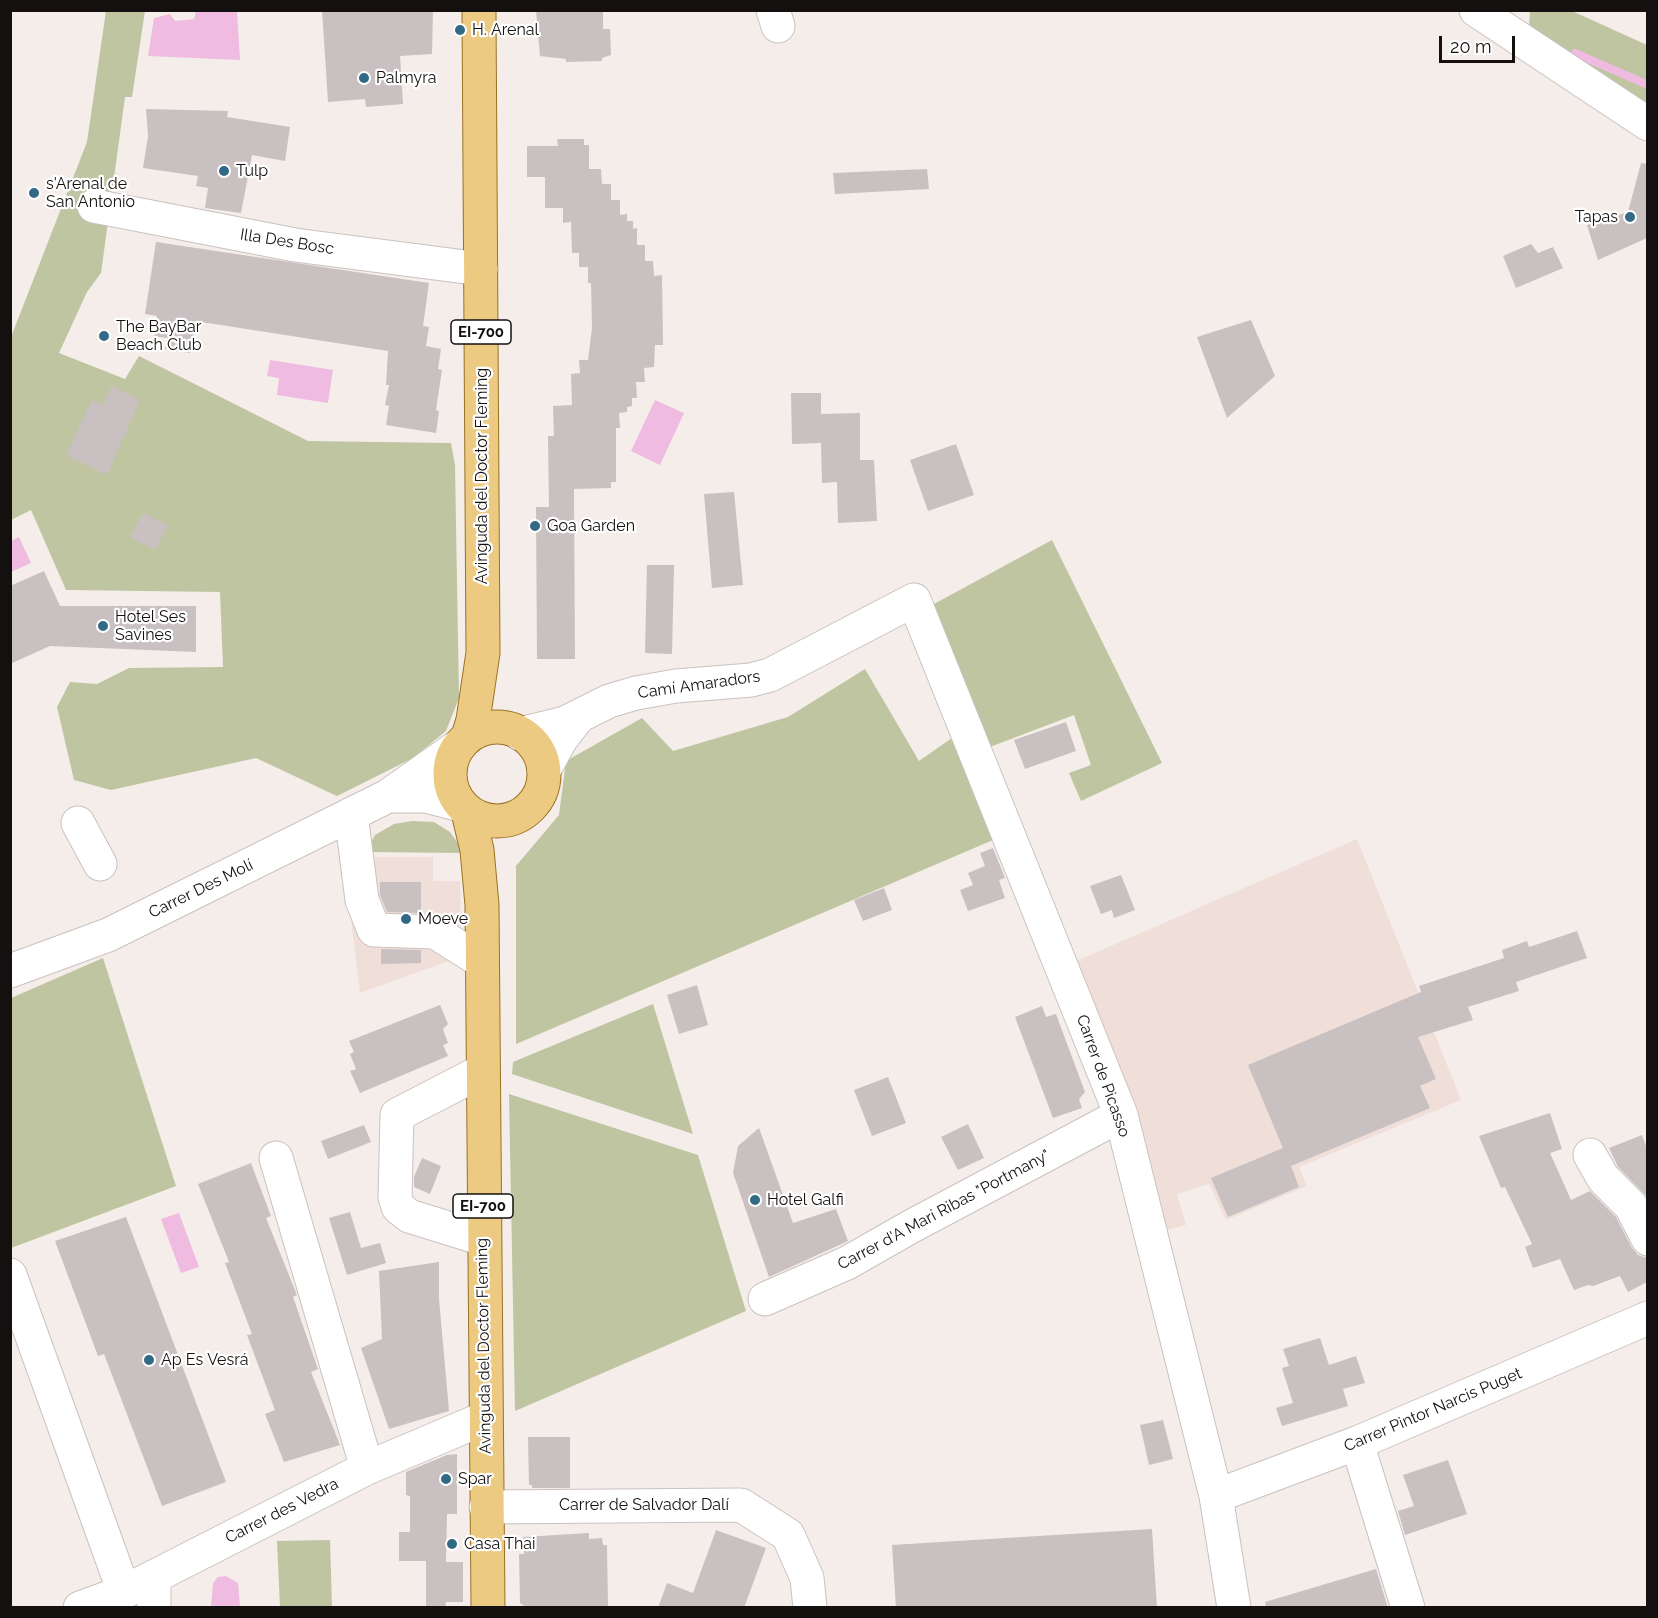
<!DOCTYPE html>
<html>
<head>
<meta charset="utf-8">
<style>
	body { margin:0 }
	#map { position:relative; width:1658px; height:1618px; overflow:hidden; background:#f5ede9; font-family:Raleway,sans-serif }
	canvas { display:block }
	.frame { position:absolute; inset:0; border:12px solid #13100f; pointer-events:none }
	.scale { position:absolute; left:1439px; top:36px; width:76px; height:27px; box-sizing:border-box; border:3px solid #13100f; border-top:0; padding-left:8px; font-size:18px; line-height:21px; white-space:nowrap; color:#13100f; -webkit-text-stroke:4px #fff; paint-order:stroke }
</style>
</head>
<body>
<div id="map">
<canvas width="1658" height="1618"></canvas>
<div class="frame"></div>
<div class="scale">20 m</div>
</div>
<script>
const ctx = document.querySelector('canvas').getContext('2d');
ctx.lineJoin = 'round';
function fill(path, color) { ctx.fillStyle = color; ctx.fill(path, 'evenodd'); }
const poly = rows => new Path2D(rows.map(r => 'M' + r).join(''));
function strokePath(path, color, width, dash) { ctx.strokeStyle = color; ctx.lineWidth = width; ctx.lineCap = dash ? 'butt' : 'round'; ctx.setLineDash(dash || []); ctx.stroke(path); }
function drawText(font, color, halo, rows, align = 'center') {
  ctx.font = font + ' Raleway,sans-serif'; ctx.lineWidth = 4.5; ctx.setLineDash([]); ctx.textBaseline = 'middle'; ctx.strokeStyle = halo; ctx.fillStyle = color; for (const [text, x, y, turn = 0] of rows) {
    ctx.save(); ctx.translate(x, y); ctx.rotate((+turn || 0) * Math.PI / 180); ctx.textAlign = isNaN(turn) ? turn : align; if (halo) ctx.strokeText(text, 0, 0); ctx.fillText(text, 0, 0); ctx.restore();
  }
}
fill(poly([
	[1357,839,1461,1100,1299,1167,1307,1186,1226,1220,1209,1184,1177,1194,1186,1225,1166,1230,1067,965],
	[342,846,367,857,433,857,433,881,460,881,462,956,360,993]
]), '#efdfd8');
fill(poly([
	[106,11,145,11,132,97,125,97,101,273,87,292,59,353,125,379,139,356,308,441,451,443,455,465,459,698,446,731,413,758,337,796,256,758,111,790,74,780,57,707,70,682,97,684,129,668,223,667,220,592,66,590,31,510,11,520,11,337,87,142],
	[1530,11,1572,11,1647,45,1647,104,1529,29],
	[1052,540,1162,763,1081,801,1069,773,1091,765,1074,715,982,750,934,604],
	[865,669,919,761,959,733,993,840,516,1044,516,866,559,815,566,761,642,718,673,751,788,717],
	[412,821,434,822,450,832,465,853,366,852,375,835,394,824],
	[103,958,176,1186,11,1248,11,998],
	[653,1004,693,1134,512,1074,513,1062],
	[509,1094,698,1155,746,1311,515,1411],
	[330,1540,332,1607,280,1607,277,1541]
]), '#bfc5a1');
fill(poly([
	[196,11,237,11,240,60,148,56,154,18,170,14,175,21,194,19],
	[270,360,333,370,328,403,277,395,279,378,267,376],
	[655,400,684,413,660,465,631,451],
	[19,537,31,563,11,572,11,541],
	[179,1213,199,1267,181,1273,161,1219],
	[226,1576,238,1583,240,1607,211,1607,213,1583,218,1577]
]), '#efbbe1');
strokePath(poly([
	[1575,53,1648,85]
]), '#efbbe1', 8);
fill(poly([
	[322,10,433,10,432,54,400,56,403,104,366,107,365,99,328,102],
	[536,10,603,10,603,29,610,29,611,55,602,58,602,61,566,62,566,59,540,56],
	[146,109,228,111,227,117,290,127,285,161,252,155,241,213,205,208,208,188,196,186,198,176,143,168,148,136],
	[557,139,584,139,584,145,589,145,589,169,601,169,602,184,611,184,611,200,620,200,620,215,627,214,627,221,633,221,633,229,637,228,637,245,645,245,645,261,653,261,654,276,662,275,663,345,655,345,654,367,644,368,645,382,636,382,637,398,632,398,632,406,627,407,627,412,619,413,620,428,616,428,616,482,611,482,611,488,574,489,575,659,537,659,536,507,549,507,548,436,554,436,553,406,572,405,571,374,580,373,579,360,588,360,592,328,591,283,588,283,588,267,579,267,579,253,572,253,571,222,563,223,563,208,545,208,545,177,527,177,527,146,558,146],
	[1641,163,1647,164,1647,238,1598,260,1587,225,1628,212],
	[927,169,929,189,835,194,833,173],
	[156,242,429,283,423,326,429,327,426,346,441,349,438,369,442,370,436,410,439,411,436,433,386,425,389,406,385,405,389,385,386,385,388,351,195,321,190,353,165,349,167,338,154,336,157,316,145,314],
	[1531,244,1538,253,1553,247,1563,268,1516,288,1503,256],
	[1251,320,1275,376,1227,418,1197,337],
	[112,386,140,400,107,475,66,455,92,400,103,405],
	[791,393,821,393,821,414,860,413,860,460,874,460,877,521,838,523,837,482,822,483,821,443,792,444],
	[956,444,974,495,928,511,910,460],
	[734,492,743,585,712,588,704,494],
	[143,513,168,525,155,550,130,537],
	[647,565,674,565,672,654,645,653],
	[44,571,60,606,196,606,196,652,50,646,10,664,10,586],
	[1066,722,1076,751,1025,769,1014,740],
	[993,848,1005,878,999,880,1005,898,968,911,960,890,973,885,968,873,985,866,980,853],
	[1121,875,1135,910,1114,918,1112,910,1101,914,1090,886],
	[380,882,421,882,421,913,387,912,380,895],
	[884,888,892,910,863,921,854,900],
	[1577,931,1587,958,1516,982,1519,991,1468,1007,1473,1020,1418,1037,1436,1079,1420,1086,1430,1108,1291,1166,1299,1187,1228,1217,1211,1178,1283,1148,1248,1065,1421,992,1419,986,1504,958,1502,950,1527,941,1529,947],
	[381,949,421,950,421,963,381,964],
	[697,985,708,1025,679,1034,667,995],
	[440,1005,448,1024,443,1029,448,1043,443,1045,448,1056,360,1093,350,1071,356,1069,350,1054,354,1052,349,1041],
	[1042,1006,1046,1017,1056,1014,1085,1092,1079,1099,1082,1108,1053,1118,1015,1017],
	[888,1077,906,1123,872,1136,854,1090],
	[1550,1113,1562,1149,1550,1153,1571,1200,1590,1191,1616,1217,1632,1248,1638,1255,1647,1258,1647,1282,1628,1292,1620,1276,1593,1286,1588,1285,1574,1290,1560,1259,1533,1268,1525,1247,1532,1244,1505,1187,1501,1188,1479,1136],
	[968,1124,984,1158,958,1170,941,1137],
	[364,1125,371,1142,328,1159,321,1141],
	[759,1128,793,1223,836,1209,848,1241,769,1277,733,1173,738,1146],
	[1642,1135,1647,1149,1647,1197,1618,1167,1609,1148],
	[422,1158,441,1166,430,1194,414,1187,414,1177],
	[251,1163,271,1216,266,1218,297,1295,293,1297,318,1369,311,1372,340,1445,284,1462,265,1414,275,1410,247,1335,252,1334,225,1263,229,1262,198,1184],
	[350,1212,361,1248,380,1243,386,1263,347,1275,329,1218],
	[126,1217,226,1482,162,1506,104,1354,98,1356,55,1241],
	[439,1262,439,1299,449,1411,389,1429,361,1348,382,1339,379,1271],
	[1320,1338,1329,1365,1356,1356,1365,1383,1343,1389,1348,1406,1282,1426,1276,1408,1293,1403,1282,1368,1289,1366,1283,1349],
	[1163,1420,1173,1459,1149,1465,1140,1425],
	[528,1437,570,1437,570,1488,532,1488,532,1485,529,1485],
	[457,1454,457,1514,447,1514,446,1562,463,1562,463,1602,446,1602,445,1608,426,1608,426,1561,399,1561,399,1532,410,1532,410,1496,406,1495,406,1472,447,1455],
	[1448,1460,1467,1514,1405,1535,1398,1511,1414,1506,1403,1475],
	[1152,1529,1157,1608,896,1608,892,1545],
	[716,1530,766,1548,744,1608,658,1608,667,1583,693,1593],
	[589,1533,589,1539,602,1538,603,1545,607,1545,608,1608,527,1608,520,1603,519,1554,524,1554,523,1537],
	[1376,1569,1388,1608,1266,1608,1265,1602]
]), '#c9c0c1');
const minor = poly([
	[773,10,778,26],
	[1476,10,1648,124],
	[94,206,295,245,481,269],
	[520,734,565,723,609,701,636,693,676,686,751,680,770,675,914,600,1121,1115,1216,1496,1234,1608],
	[544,770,561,739,579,716],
	[388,796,426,796,461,805],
	[351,814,362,900,374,930,435,932,481,961],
	[78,823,100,864],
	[10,971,108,935,388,796,460,745],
	[482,1071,397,1115,395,1197,398,1207,409,1216,483,1239],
	[1590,1155,1603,1178,1631,1206,1648,1239],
	[276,1158,367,1468],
	[10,1275,124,1592],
	[765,1299,847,1263,912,1226,1121,1115],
	[1357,1443,1408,1608],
	[1216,1496,1357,1443,1648,1318],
	[486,1507,741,1505,788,1535,807,1578,810,1608],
	[154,1577,154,1608],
	[80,1608,124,1592,367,1468,485,1418]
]);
const major = poly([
	'450 774a47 47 0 1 1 94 0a47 47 0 1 1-94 0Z',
	[468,737,473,720,483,653,479,10],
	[468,812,477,850,482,905,488,1608]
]);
strokePath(minor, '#cac2bf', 35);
strokePath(major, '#997224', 35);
strokePath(minor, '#fff', 33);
strokePath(major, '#edca82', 33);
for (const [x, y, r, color] of [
	[460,30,6,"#326984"],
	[364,78,6,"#326984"],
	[224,171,6,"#326984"],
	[34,193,6,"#326984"],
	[1630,217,6,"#326984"],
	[104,336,6,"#326984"],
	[535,526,6,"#326984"],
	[103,626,6,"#326984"],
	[406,919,6,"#326984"],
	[755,1200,6,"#326984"],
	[149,1360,6,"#326984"],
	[446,1479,6,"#326984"],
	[452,1544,6,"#326984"]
]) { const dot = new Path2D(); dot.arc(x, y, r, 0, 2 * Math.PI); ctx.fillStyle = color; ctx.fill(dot); strokePath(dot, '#fff', 2); }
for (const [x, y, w] of [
	[481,332,60],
	[483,1206,60]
]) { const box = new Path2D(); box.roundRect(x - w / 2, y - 12, w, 24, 4.5); ctx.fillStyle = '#fff'; ctx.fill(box); strokePath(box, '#13100f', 1.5); }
drawText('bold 15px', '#13100f', null, [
	["EI-700",481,332],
	["EI-700",483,1206]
]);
drawText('16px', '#13100f', '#fff', [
	["H. Arenal",472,30],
	["Palmyra",376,78],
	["Tulp",236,171],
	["s'Arenal de",46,184],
	["San Antonio",46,202],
	["Tapas",1618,217,"right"],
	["The BayBar",116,327],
	["Beach Club",116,345],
	["Goa Garden",547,526],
	["Hotel Ses",115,617],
	["Savines",115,635],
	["Moeve",418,919],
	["Hotel Galfi",767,1200],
	["Ap Es Vesrá",161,1360],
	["Spar",458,1479],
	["Casa Thai",464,1544]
], 'left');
drawText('16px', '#13100f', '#fff', [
	["Illa Des Bosc",287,242,9],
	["Avinguda del Doctor Fleming",482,476,-90],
	["Camí Amaradors",699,685,-8],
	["Carrer Des Molí",201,889,-26],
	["Carrer de Picasso",1103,1076,70],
	["Carrer d'A Marí Ribas \"Portmany\"",944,1210,-28],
	["Avinguda del Doctor Fleming",484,1346,-91],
	["Carrer Pintor Narcis Puget",1433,1410,-23],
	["Carrer de Salvador Dalí",644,1505],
	["Carrer des Vedra",282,1511,-27]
]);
</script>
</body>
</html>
